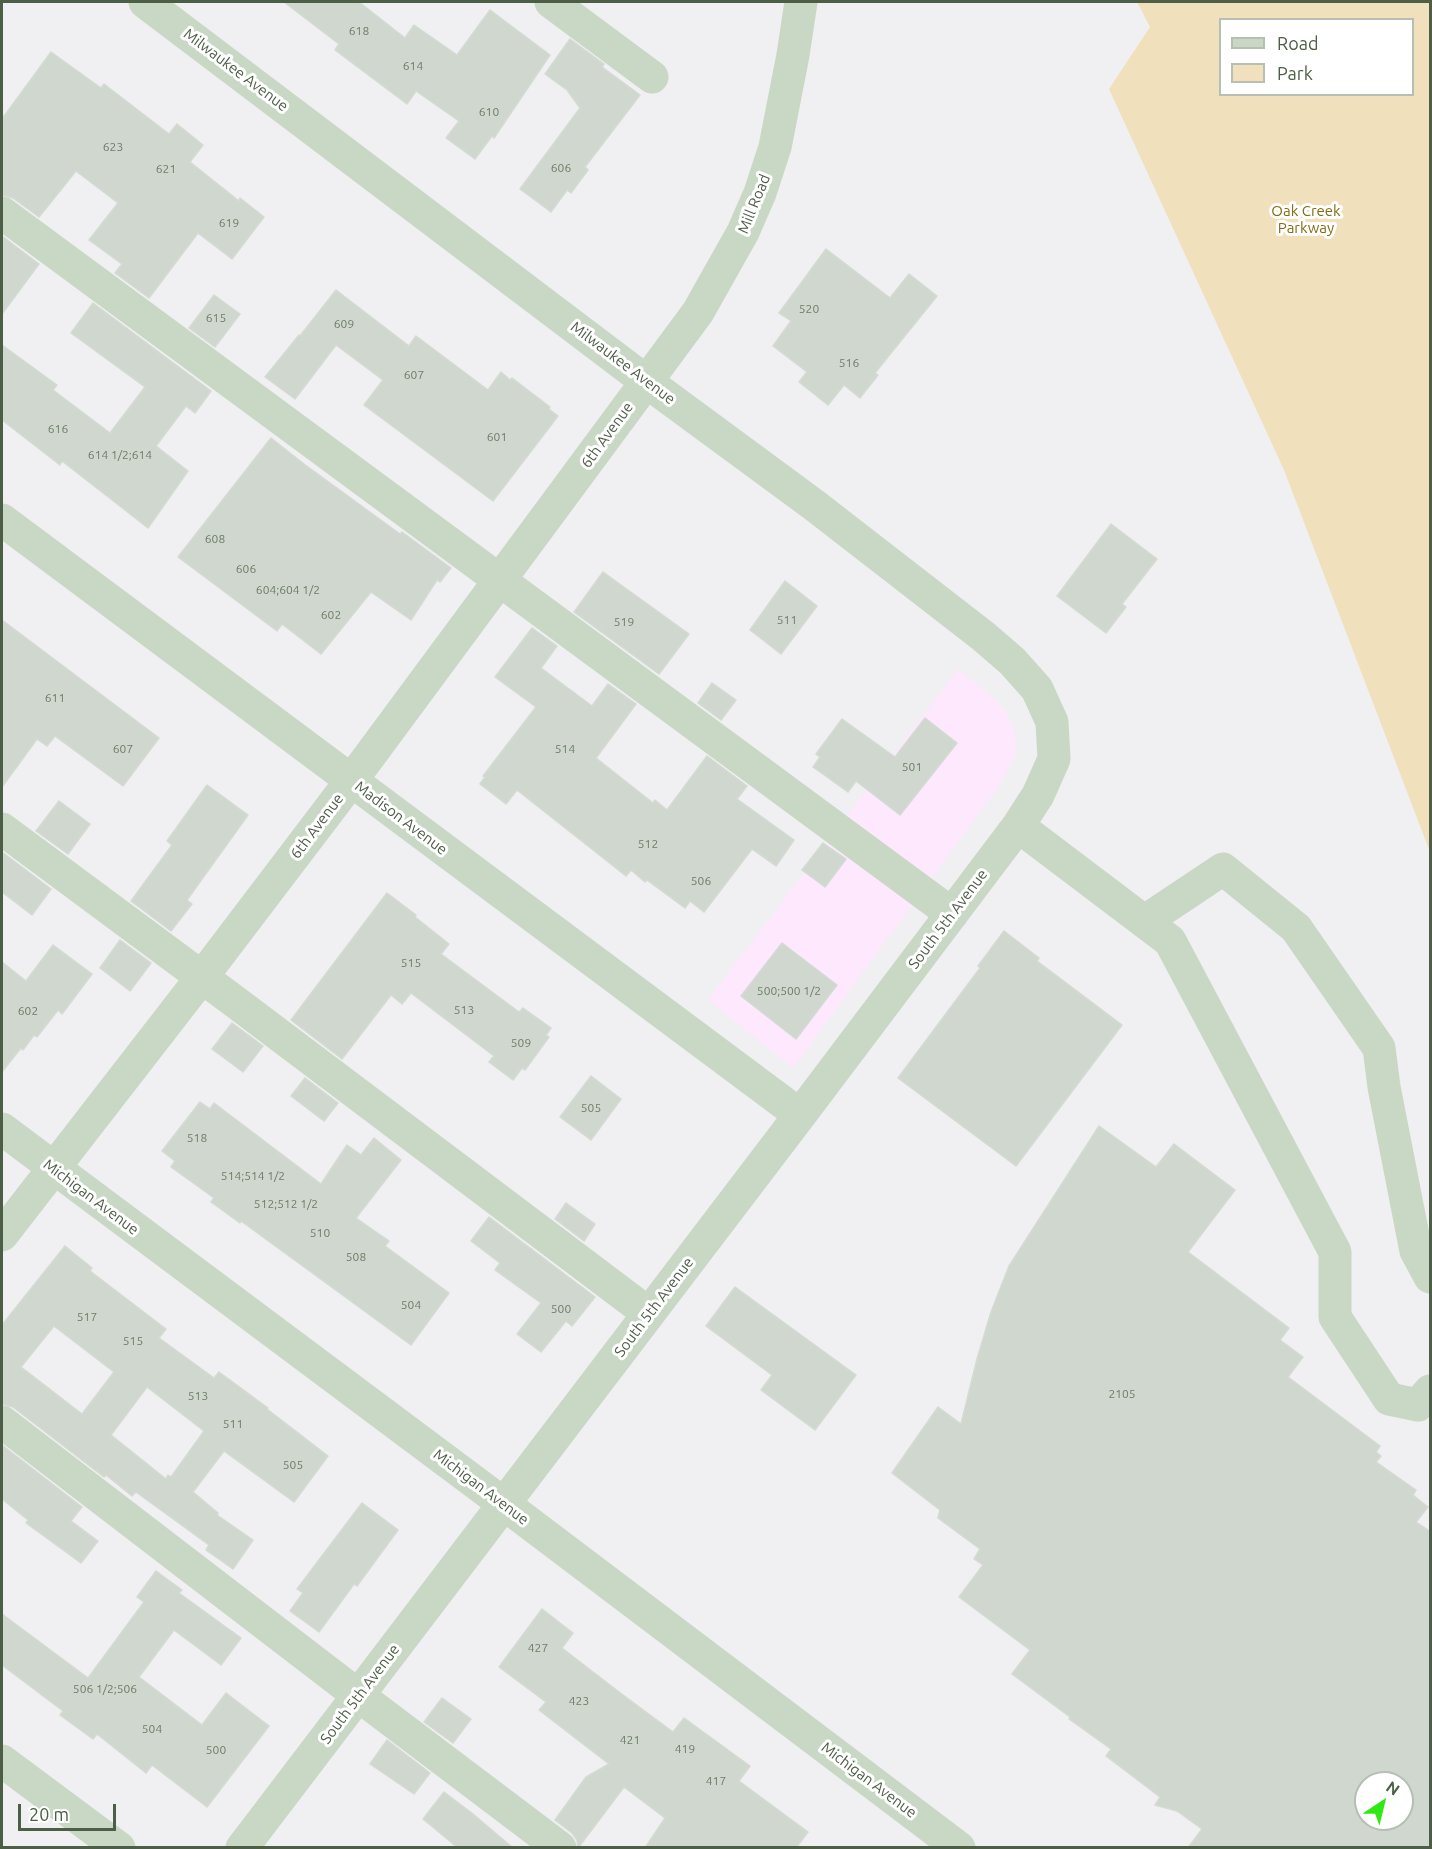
<!DOCTYPE html>
<html>
<head>
<meta charset="utf-8">
<style>
	body { margin:0 }
	#map { position:relative; width:1432px; height:1849px; overflow:hidden; background:#f0eff2; font-family:Ubuntu,sans-serif }
	canvas { display:block }
	.frame { position:absolute; inset:0; border:3px solid #4c5e46; pointer-events:none }
	.legend { position:absolute; left:1219px; top:18px; width:195px; height:78px; box-sizing:border-box; background:#fff; border:2px solid #b7bfb5; margin:0; padding:8px 10px; list-style:none; font-size:18px; color:#4c5e46 }
	.legend li { display:flex; align-items:center; gap:12px; height:30px }
	.legend b { width:30px; border:2px solid #b7bfb5 }
	.north { position:absolute; left:1354px; top:1771px; width:60px; height:60px; box-sizing:border-box; background:#fff; border:2px solid #b7bfb5; border-radius:50%; rotate:35deg; font-size:16px; font-weight:700; line-height:24px; text-align:center; color:#4c5e46 }
	.north::after { content:''; display:block; margin:auto; width:21px; height:27px; background:#30e912; clip-path:polygon(50% 0,100% 100%,50% 72%,0 100%) }
	.scale { position:absolute; left:18px; top:1804px; width:98px; height:27px; box-sizing:border-box; border:3px solid #4c5e46; border-top:0; padding-left:8px; font-size:18px; line-height:21px; white-space:nowrap; color:#4c5e46; -webkit-text-stroke:4px #fff; paint-order:stroke }
</style>
</head>
<body>
<div id="map">
<canvas width="1432" height="1849"></canvas>
<div class="frame"></div>
<ul class="legend">
<li><b style="height:8px;background:#c9d8c5"></b>Road</li>
<li><b style="height:16px;background:#f1e0bc"></b>Park</li>
</ul>
<div class="north">N</div>
<div class="scale">20 m</div>
</div>
<script>
const ctx = document.querySelector('canvas').getContext('2d');
ctx.lineJoin = 'round';
function fill(path, color) { ctx.fillStyle = color; ctx.fill(path, 'evenodd'); }
const poly = rows => new Path2D(rows.map(r => 'M' + r).join(''));
function strokePath(path, color, width, dash) { ctx.strokeStyle = color; ctx.lineWidth = width; ctx.lineCap = dash ? 'butt' : 'round'; ctx.setLineDash(dash || []); ctx.stroke(path); }
function drawText(font, color, halo, rows, align = 'center') {
  ctx.font = font + ' Ubuntu,sans-serif'; ctx.lineWidth = 6; ctx.setLineDash([]); ctx.textBaseline = 'middle'; ctx.strokeStyle = halo; ctx.fillStyle = color; for (const [text, x, y, turn = 0] of rows) {
    ctx.save(); ctx.translate(x, y); ctx.rotate((+turn || 0) * Math.PI / 180); ctx.textAlign = isNaN(turn) ? turn : align; if (halo) ctx.strokeText(text, 0, 0); ctx.fillText(text, 0, 0); ctx.restore();
  }
}
fill(poly([
	[958,669,993,698,1007,713,1015,732,1016,752,1007,772,996,790,793,1068,708,1000]
]), '#fde8fd');
fill(poly([
	[1137,2,1430,2,1430,852,1284,470,1109,89,1150,27],
	[1220,20,1412,20,1412,94,1220,94]
]), '#f1e0bc');
const building = poly([
	[284,2,359,2,405,38,414,25,457,55,490,10,550,55,494,138,492,136,475,159,446,138,459,121,416,91,407,104,335,50,339,44,284,2],
	[570,39,604,64,602,67,640,95,585,167,588,170,571,193,567,190,551,212,520,189,580,108,567,90,545,74,570,39],
	[51,52,101,88,104,84,169,134,177,124,203,145,190,162,239,201,240,198,264,217,232,259,198,233,149,298,115,273,122,264,89,240,118,203,76,171,39,217,13,198,2,195,2,119,51,52],
	[2,236,39,264,2,314,2,236],
	[826,249,890,298,909,274,937,296,875,373,878,375,860,398,844,385,828,405,799,382,807,372,773,346,791,321,779,313,826,249],
	[336,290,409,346,416,336,488,390,501,372,510,380,512,378,550,407,549,409,558,416,493,501,364,405,383,380,336,345,295,399,265,377,299,335,300,336,336,290],
	[214,295,240,314,215,347,189,328,214,295],
	[93,303,211,391,195,413,186,406,156,446,188,471,148,528,62,461,60,465,2,420,2,345,57,385,53,390,110,433,145,387,71,333,93,303],
	[271,438,304,464,400,534,402,532,451,568,440,582,437,580,411,620,371,592,321,654,282,624,277,631,178,557,271,438],
	[1111,524,1157,559,1122,604,1126,607,1106,633,1057,596,1111,524],
	[603,572,689,634,659,674,574,612,603,572],
	[785,581,817,606,781,654,750,630,785,581],
	[2,620,159,738,123,786,55,736,47,746,37,739,2,787,2,620],
	[532,628,557,646,541,668,592,706,608,684,636,704,596,758,653,803,655,800,667,810,707,756,747,786,737,799,794,840,776,866,752,849,704,912,690,901,685,908,647,880,645,882,631,870,626,876,517,790,506,804,480,784,485,777,483,776,536,707,495,677,532,628],
	[712,683,736,700,721,720,698,703,712,683],
	[925,718,957,743,900,815,856,781,848,792,813,767,820,757,816,754,842,719,895,757,925,718],
	[207,785,248,815,187,900,192,904,171,931,131,901,172,845,167,841,207,785],
	[59,801,90,824,68,854,36,831,59,801],
	[823,843,846,859,825,887,802,870,823,843],
	[2,852,51,889,32,915,2,892,2,852],
	[387,893,416,915,415,917,449,944,441,954,519,1012,523,1008,551,1028,546,1035,549,1037,525,1070,522,1068,513,1080,489,1062,494,1056,411,993,402,1004,391,995,342,1059,291,1020,387,893],
	[1004,931,1039,958,1037,961,1122,1025,1016,1166,898,1078,980,968,978,966,1004,931],
	[120,940,151,963,130,991,100,968,120,940],
	[782,943,837,985,796,1039,741,996,782,943],
	[53,945,92,974,62,1014,58,1010,37,1037,34,1035,23,1050,21,1048,2,1072,2,962,26,981,53,945],
	[232,1023,263,1046,243,1072,212,1049,232,1023],
	[591,1076,621,1099,591,1140,560,1117,591,1076],
	[305,1078,338,1103,324,1121,291,1096,305,1078],
	[200,1102,210,1109,214,1103,321,1184,347,1145,361,1155,374,1138,401,1160,356,1218,389,1241,385,1246,449,1293,411,1345,241,1221,240,1223,211,1202,214,1198,171,1167,175,1161,162,1151,200,1102],
	[1099,1126,1156,1167,1174,1144,1235,1190,1188,1252,1289,1328,1280,1340,1303,1357,1288,1377,1380,1446,1376,1452,1381,1456,1376,1462,1416,1490,1413,1495,1428,1507,1416,1522,1431,1532,1431,1848,1188,1848,1202,1829,1177,1811,1155,1805,1160,1797,1106,1756,1111,1749,1069,1719,1070,1717,1012,1674,1030,1650,959,1597,983,1565,974,1559,980,1549,938,1518,940,1510,892,1473,938,1407,961,1424,977,1359,991,1312,1009,1266,1099,1126],
	[1366,1783,1402,1783,1402,1819,1366,1819,1366,1783],
	[566,1203,595,1224,584,1241,555,1219,566,1203],
	[489,1217,595,1297,572,1326,566,1321,541,1352,517,1334,541,1303,495,1270,500,1263,471,1241,489,1217],
	[65,1246,92,1268,90,1271,166,1329,159,1338,214,1378,219,1372,268,1408,267,1409,328,1456,294,1502,224,1451,193,1492,218,1513,217,1515,253,1540,233,1569,206,1550,209,1545,136,1492,132,1496,106,1475,104,1477,13,1407,2,1404,2,1325,65,1246],
	[54,1326,114,1372,82,1414,21,1367,54,1326],
	[147,1387,204,1431,171,1477,168,1475,166,1479,111,1435,147,1387],
	[735,1287,856,1375,815,1430,761,1390,772,1375,706,1326,735,1287],
	[2,1445,82,1507,71,1521,98,1541,81,1563,26,1523,28,1520,2,1499,2,1445],
	[362,1503,398,1530,357,1586,354,1584,319,1632,290,1611,303,1593,297,1589,362,1503],
	[156,1571,182,1590,179,1593,241,1638,221,1665,174,1630,139,1677,202,1725,226,1693,269,1726,207,1807,152,1765,146,1773,97,1734,93,1739,60,1715,63,1711,2,1665,2,1614,88,1678,144,1602,137,1597,156,1571],
	[542,1609,573,1633,562,1648,619,1692,673,1732,684,1718,750,1766,739,1781,808,1832,796,1848,645,1848,665,1818,624,1787,578,1848,577,1840,572,1833,555,1820,586,1777,609,1764,539,1710,546,1702,499,1667,542,1609],
	[442,1698,471,1719,453,1743,424,1722,442,1698],
	[387,1740,430,1773,414,1794,370,1764,387,1740],
	[444,1792,473,1814,513,1848,458,1848,423,1819,444,1792]
]);
fill(building, '#d0d7ce');
strokePath(building, '#d3dbd3', 1.5);
strokePath(poly([
	[145,2,647,382,814,505,983,636,1012,661,1037,689,1052,722,1054,759,1038,795,1018,826,800,1115,242,1848],
	[551,2,652,77],
	[2,213,952,914],
	[2,520,800,1115],
	[1018,826,1170,941,1335,1252,1335,1317,1389,1399,1418,1405,1430,1391],
	[2,829,234,1001,648,1313],
	[1145,921,1223,869,1296,928,1379,1048,1384,1087,1416,1251,1430,1277],
	[2,1129,504,1504,959,1848],
	[2,1235,202,977,351,781,698,312,743,232,760,193,775,147,793,55,801,2],
	[2,1422,359,1696,560,1848],
	[2,1761,119,1848]
]), '#c9d8c5', 33);
drawText('12px', '#6d7c68', null, [
	["618",359,31],
	["614",413,66],
	["610",489,112],
	["623",113,147],
	["606",561,168],
	["621",166,169],
	["619",229,223],
	["520",809,309],
	["615",216,318],
	["609",344,324],
	["516",849,363],
	["607",414,375],
	["616",58,429],
	["601",497,437],
	["614 1/2;614",120,455],
	["608",215,539],
	["606",246,569],
	["604;604 1/2",288,590],
	["602",331,615],
	["511",787,620],
	["519",624,622],
	["611",55,698],
	["607",123,749],
	["514",565,749],
	["501",912,767],
	["512",648,844],
	["506",701,881],
	["515",411,963],
	["500;500 1/2",789,991],
	["513",464,1010],
	["602",28,1011],
	["509",521,1043],
	["505",591,1108],
	["518",197,1138],
	["514;514 1/2",253,1176],
	["512;512 1/2",286,1204],
	["510",320,1233],
	["508",356,1257],
	["504",411,1305],
	["500",561,1309],
	["517",87,1317],
	["515",133,1341],
	["2105",1122,1394],
	["513",198,1396],
	["511",233,1424],
	["505",293,1465],
	["427",538,1648],
	["506 1/2;506",105,1689],
	["423",579,1701],
	["504",152,1729],
	["421",630,1740],
	["419",685,1749],
	["500",216,1750],
	["417",716,1781]
]);
drawText('15px', '#4c5e46', '#fff', [
	["Milwaukee Avenue",236,70,37],
	["Mill Road",754,204,-68],
	["Milwaukee Avenue",623,363,37],
	["6th Avenue",607,435,-54],
	["Madison Avenue",401,818,37],
	["6th Avenue",317,826,-53],
	["South 5th Avenue",948,919,-53],
	["Michigan Avenue",91,1197,37],
	["South 5th Avenue",654,1307,-53],
	["Michigan Avenue",481,1487,37],
	["South 5th Avenue",360,1694,-53],
	["Michigan Avenue",869,1780,37]
]);
drawText('15px', '#826c13', '#fff', [
	["Oak Creek",1306,211],
	["Parkway",1306,228]
]);
</script>
</body>
</html>
